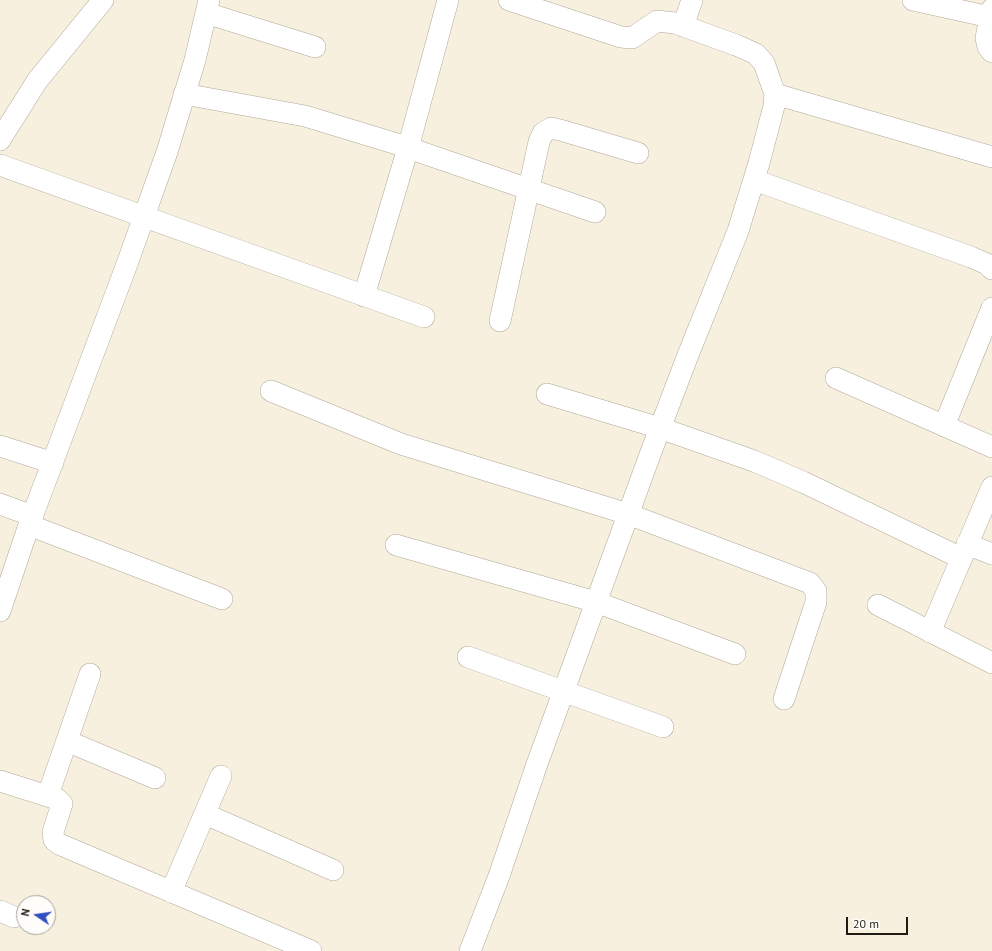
<!DOCTYPE html>
<html>
<head>
<meta charset="utf-8">
<style>
	body { margin:0 }
	#map { position:relative; width:992px; height:951px; overflow:hidden; background:#f7f0de; font-family:"PT Sans",sans-serif }
	canvas { display:block }
	.north { position:absolute; left:16px; top:895px; width:40px; height:40px; box-sizing:border-box; background:#fffdfa; border:1px solid #a5a39e; border-radius:50%; rotate:283deg; font-size:11px; font-weight:700; line-height:16px; text-align:center; color:#1e1c15 }
	.north::after { content:''; display:block; margin:auto; width:14px; height:18px; background:#304ebe; clip-path:polygon(50% 0,100% 100%,50% 72%,0 100%) }
	.scale { position:absolute; left:846px; top:917px; width:62px; height:18px; box-sizing:border-box; border:2px solid #1e1c15; border-top:0; padding-left:5px; font-size:12px; line-height:14px; white-space:nowrap; color:#1e1c15; -webkit-text-stroke:3px #fffdfa; paint-order:stroke }
</style>
</head>
<body>
<div id="map">
<canvas width="992" height="951"></canvas>
<div class="north">N</div>
<div class="scale">20 m</div>
</div>
<script>
const ctx = document.querySelector('canvas').getContext('2d');
ctx.lineJoin = 'round';
const poly = rows => new Path2D(rows.map(r => 'M' + r).join(''));
function strokePath(path, color, width, dash) { ctx.strokeStyle = color; ctx.lineWidth = width; ctx.lineCap = dash ? 'butt' : 'round'; ctx.setLineDash(dash || []); ctx.stroke(path); }
const minor = poly([
	[913,0,990,17],
	[992,9,986,38,988,47,992,52],
	[206,13,315,47],
	[683,26,692,0],
	[184,94,305,116,397,144,595,212],
	[775,94,992,157],
	[0,140,37,81,103,0],
	[0,165,424,317],
	[754,180,971,257,987,264,992,269],
	[364,296,408,148,448,0],
	[500,321,539,142,543,133,551,128,560,130,638,153],
	[836,378,992,447],
	[271,391,401,444,628,514,810,583,816,591,816,602,784,699],
	[547,394,660,428,754,461,803,482,961,558],
	[944,426,992,308],
	[0,446,53,463],
	[0,504,33,516],
	[29,525,222,599],
	[967,544,992,554],
	[396,545,596,602,735,654],
	[878,605,992,663],
	[0,611,29,525,127,264,167,152,195,60,209,0],
	[930,632,992,487],
	[468,657,663,727],
	[67,741,155,778],
	[0,781,57,799,62,804,53,832,54,840,59,844,311,951],
	[48,795,90,674],
	[205,814,333,870],
	[171,892,221,776],
	[0,911,14,917],
	[470,951,499,876,537,764,651,452,688,355,738,231,759,163,774,106,775,94,764,63,756,54,736,45,675,23,657,21,632,38,621,37,509,0]
]);
strokePath(minor, '#b0a998', 22);
strokePath(minor, '#fff', 21);
</script>
</body>
</html>
